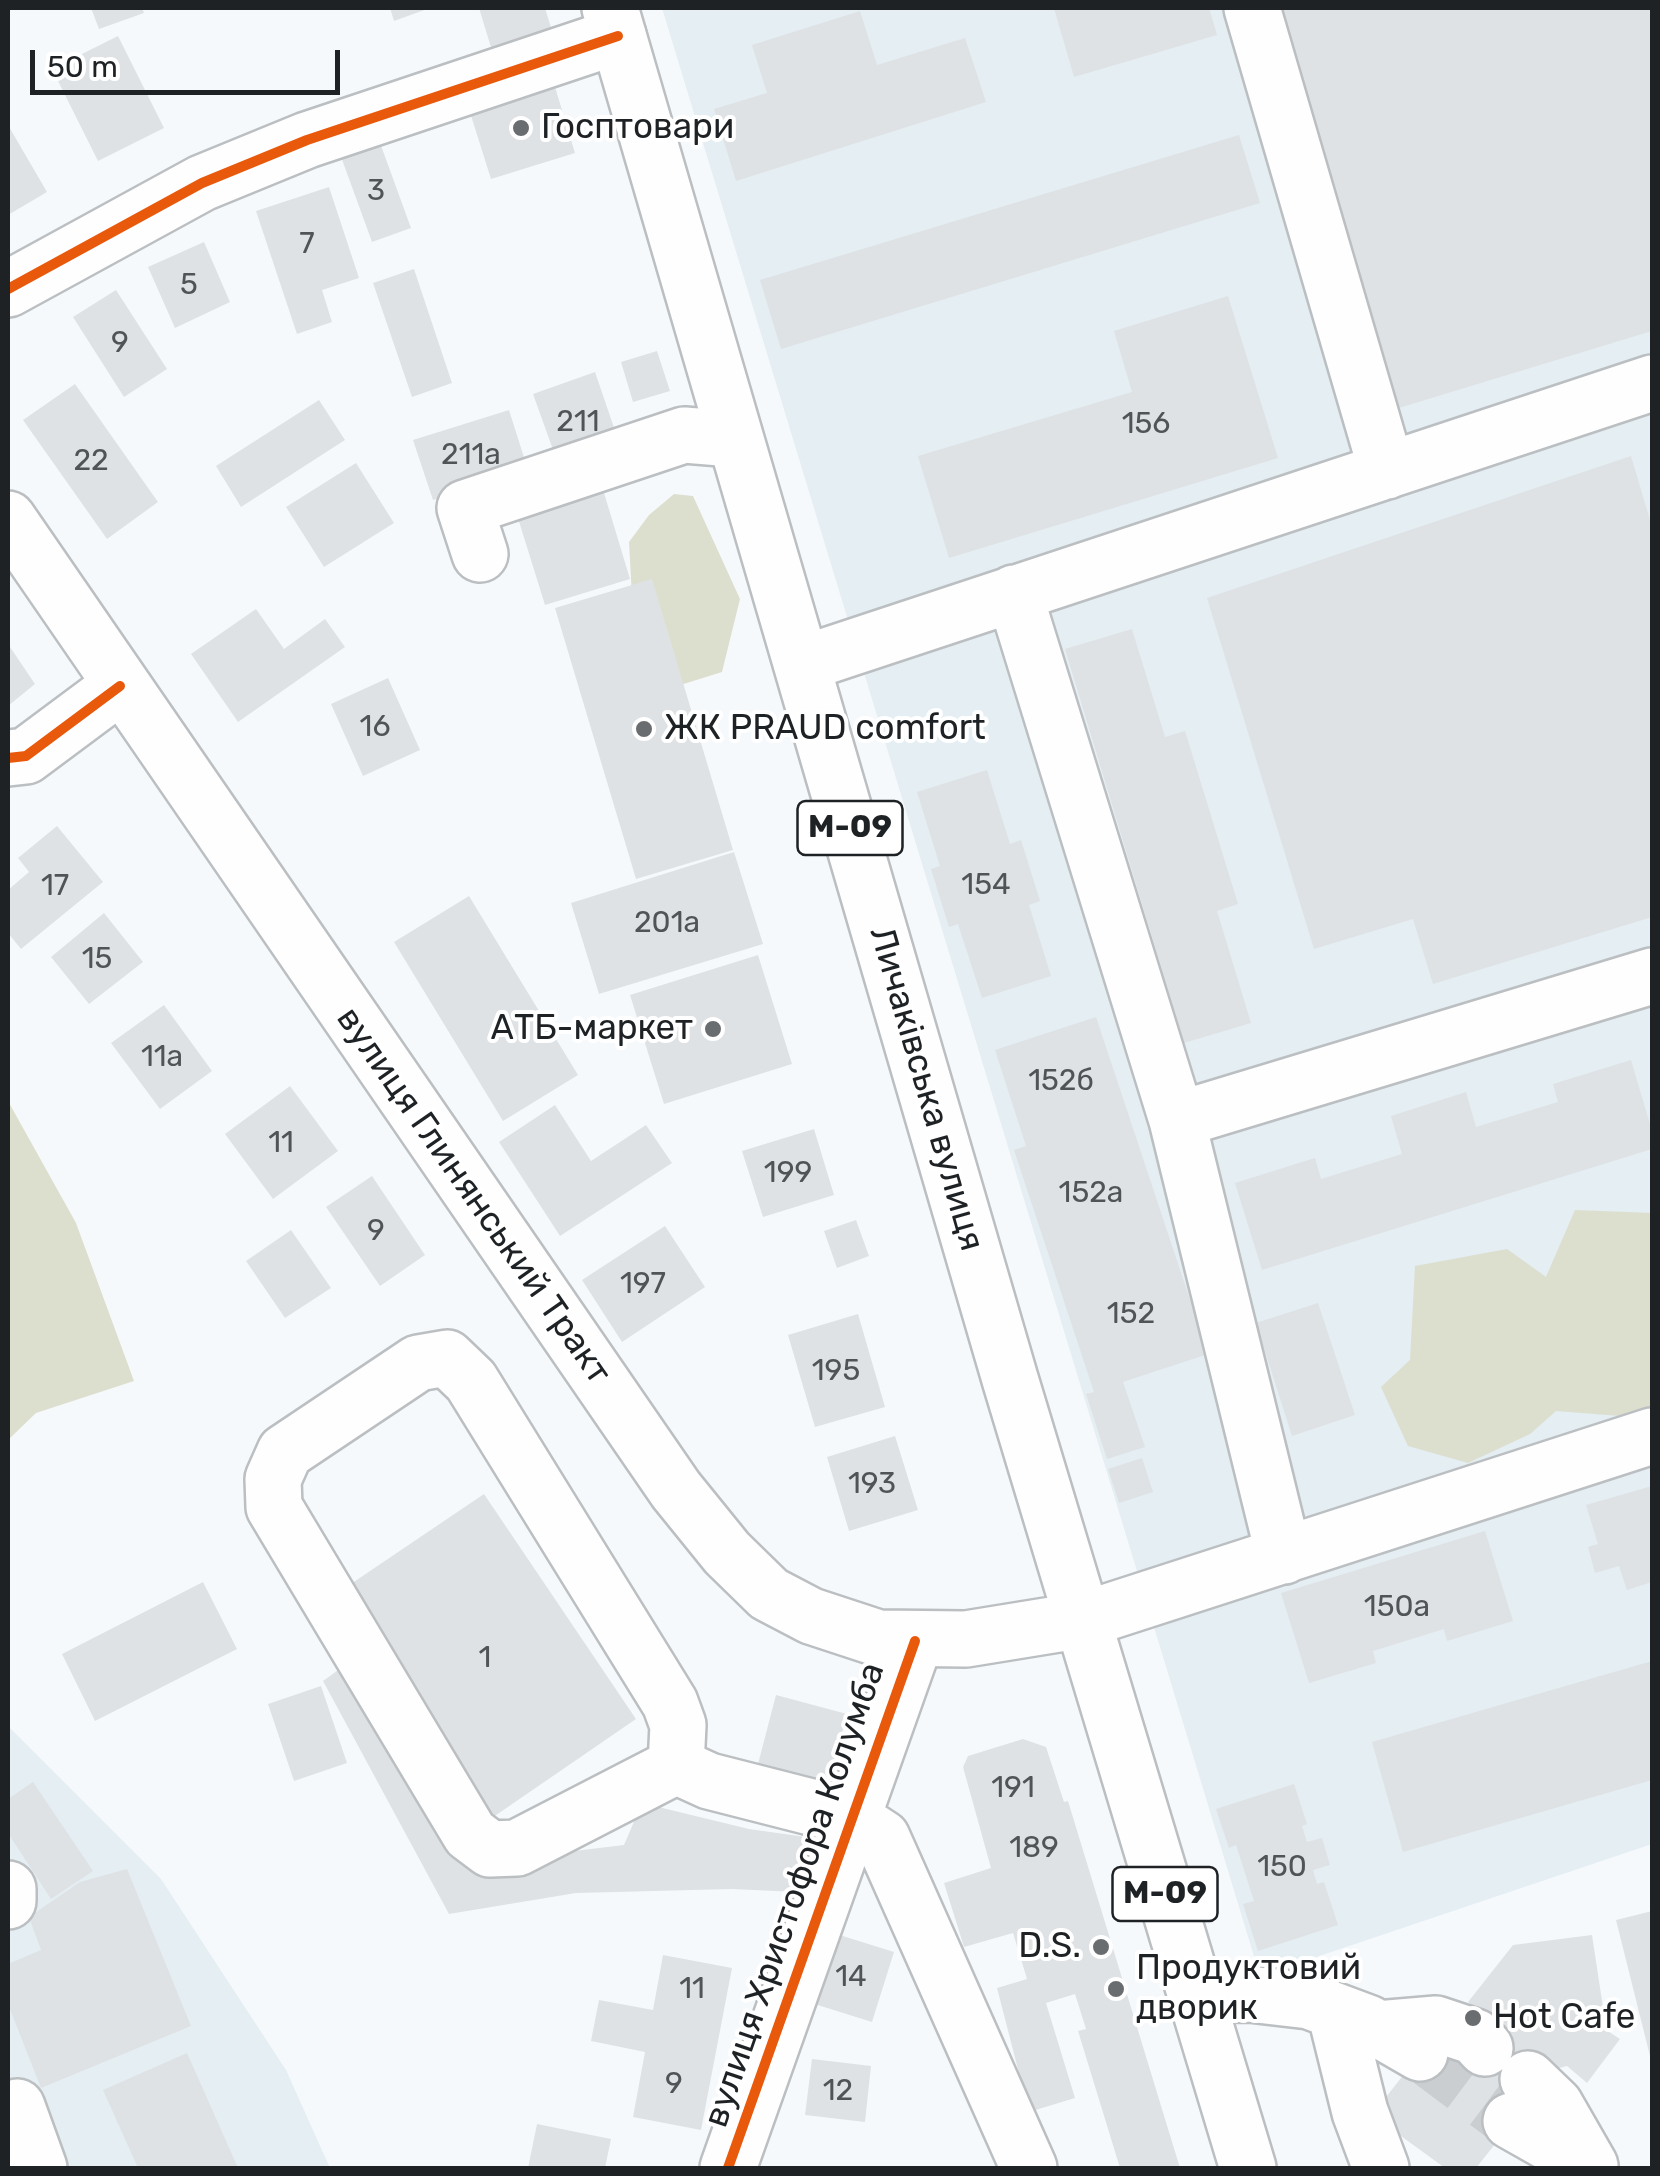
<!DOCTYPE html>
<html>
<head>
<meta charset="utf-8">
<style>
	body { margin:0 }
	#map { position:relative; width:1660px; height:2176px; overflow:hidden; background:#f6f9fc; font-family:Rubik,sans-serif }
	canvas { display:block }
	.frame { position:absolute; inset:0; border:10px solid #1e2225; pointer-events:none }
	.scale { position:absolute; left:30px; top:50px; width:310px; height:45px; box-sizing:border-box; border:5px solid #1e2225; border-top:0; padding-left:12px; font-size:30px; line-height:35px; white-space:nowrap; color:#1e2225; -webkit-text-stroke:8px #fff; paint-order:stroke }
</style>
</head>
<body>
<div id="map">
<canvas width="1660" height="2176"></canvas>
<div class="frame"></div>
<div class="scale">50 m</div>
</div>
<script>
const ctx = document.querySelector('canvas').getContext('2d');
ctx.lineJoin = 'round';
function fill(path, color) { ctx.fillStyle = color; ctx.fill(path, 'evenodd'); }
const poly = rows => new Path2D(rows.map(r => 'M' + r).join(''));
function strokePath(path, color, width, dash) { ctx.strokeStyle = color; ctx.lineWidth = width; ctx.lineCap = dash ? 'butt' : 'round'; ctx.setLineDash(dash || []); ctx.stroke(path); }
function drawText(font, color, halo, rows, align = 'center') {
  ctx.font = font + ' Rubik,sans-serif'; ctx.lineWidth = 8; ctx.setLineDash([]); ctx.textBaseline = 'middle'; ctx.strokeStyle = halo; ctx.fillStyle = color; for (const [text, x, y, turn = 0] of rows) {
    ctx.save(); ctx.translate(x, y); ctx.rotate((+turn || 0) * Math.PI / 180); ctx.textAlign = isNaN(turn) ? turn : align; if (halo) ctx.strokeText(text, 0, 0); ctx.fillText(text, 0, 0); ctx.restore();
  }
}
fill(poly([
	[662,8,1652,8,1652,1844,1260,1976],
	[8,1726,161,1879,286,2070,330,2168,8,2168]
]), '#e4eef3');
fill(poly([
	[674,494,693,496,740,599,722,672,671,688,633,616,629,542,649,515],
	[8,1101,76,1223,134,1381,36,1413,8,1440],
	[1575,1210,1652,1213,1652,1407,1633,1417,1556,1411,1530,1434,1468,1463,1408,1446,1381,1387,1410,1360,1415,1266,1507,1249,1546,1277]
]), '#dcdfce');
fill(poly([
	[91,8,142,8,144,13,99,29],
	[390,8,430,8,394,21],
	[479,8,545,8,553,34,493,54],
	[1054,8,1209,8,1217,35,1074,77],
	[1270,8,1652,8,1652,331,1392,410],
	[860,11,877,65,965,38,986,102,736,181,714,109,767,93,752,45],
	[118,36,164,128,98,161,52,69],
	[552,77,575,153,491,179,467,103],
	[8,125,47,192,8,215],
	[1239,135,1260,203,781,349,760,280],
	[379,140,411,228,372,242,340,154],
	[329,187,359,278,322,290,332,322,297,334,256,211],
	[204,242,230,302,175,328,148,267],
	[414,269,452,383,412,397,373,283],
	[116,290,167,369,124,397,73,317],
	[1228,296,1278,458,949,558,918,456,1132,392,1114,331],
	[657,351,670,391,633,402,621,362],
	[595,372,622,451,561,472,533,394],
	[75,384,158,502,107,539,23,420],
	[319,400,345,440,241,507,216,466],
	[509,410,528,470,433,500,413,440],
	[1631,456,1652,527,1652,917,1433,984,1413,919,1314,949,1207,598],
	[356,463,394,523,324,567,286,507],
	[598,473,630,579,545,605,512,499],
	[652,579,733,850,636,879,555,608],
	[256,609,284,649,325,619,345,647,238,722,191,654],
	[1132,629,1165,737,1185,731,1238,904,1217,911,1251,1023,1184,1043,1065,649],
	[8,644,35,684,8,706],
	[388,678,420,750,363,776,331,704],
	[987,770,1010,844,1021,840,1040,901,1029,905,1051,976,982,998,958,924,949,927,931,869,940,866,917,792],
	[57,826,103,882,21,949,8,933,8,890,29,872,18,858],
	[734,852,763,944,599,994,571,903],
	[469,896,578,1075,503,1121,394,942],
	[104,913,143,962,89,1004,51,957],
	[758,955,792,1064,664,1104,630,995],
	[164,1005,212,1071,160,1109,111,1043],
	[1096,1017,1208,1354,1123,1382,1145,1447,1107,1459,1086,1394,1094,1392,1014,1150,1026,1146,995,1050],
	[1631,1060,1652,1131,1652,1149,1262,1270,1235,1183,1315,1158,1321,1179,1402,1154,1391,1116,1466,1092,1476,1127,1558,1102,1553,1084],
	[290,1086,338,1151,273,1199,225,1134],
	[555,1105,591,1161,646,1125,672,1163,560,1236,499,1142],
	[814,1129,834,1195,763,1217,742,1151],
	[372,1176,425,1255,380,1286,326,1207],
	[856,1220,869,1256,837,1268,824,1231],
	[665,1226,705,1287,622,1342,582,1280],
	[291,1230,331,1288,285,1318,246,1261],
	[1318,1303,1355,1415,1292,1436,1256,1323],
	[858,1314,885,1407,815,1427,788,1335],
	[895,1436,918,1510,849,1531,827,1457],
	[1142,1458,1153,1492,1119,1503,1108,1469],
	[1652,1486,1652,1582,1627,1590,1619,1566,1595,1573,1588,1547,1598,1544,1586,1505],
	[484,1494,636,1719,486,1822,333,1596],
	[1485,1531,1513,1621,1447,1641,1444,1629,1373,1651,1376,1663,1309,1683,1281,1593],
	[203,1582,237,1649,95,1721,62,1654],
	[355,1658,453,1835,549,1854,624,1845,642,1803,749,1829,813,1838,796,1892,732,1889,576,1893,449,1914,323,1681],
	[1652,1661,1652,1780,1403,1852,1372,1742],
	[321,1686,347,1763,294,1781,268,1704],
	[776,1695,847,1714,829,1783,758,1764],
	[1023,1739,1046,1747,1064,1802,1068,1801,1180,2168,1120,2168,1078,2031,1086,2029,1075,1994,1046,2003,1075,2098,1029,2112,997,1988,1027,1979,1013,1933,964,1947,944,1883,991,1868,963,1767,968,1756],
	[33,1782,93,1871,51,1899,8,1833,8,1799],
	[1294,1784,1307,1824,1302,1826,1307,1842,1322,1838,1330,1865,1313,1870,1317,1884,1324,1882,1338,1925,1258,1951,1243,1904,1254,1901,1236,1845,1229,1848,1216,1809],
	[127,1869,191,2026,41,2088,8,2004,8,1964,41,1950,29,1917,80,1882],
	[1652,1911,1652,2060,1651,2060,1616,1920],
	[830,1932,894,1952,872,2022,808,2002],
	[1592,1935,1604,2014,1597,2024,1620,2039,1587,2083,1567,2066,1555,2069,1476,2168,1445,2168,1372,2115,1433,2037,1500,2028,1468,2002,1513,1945],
	[663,1955,732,1968,701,2130,633,2117,645,2052,591,2041,599,2000,653,2010],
	[187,2053,238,2168,138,2168,103,2090],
	[812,2059,871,2066,865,2122,805,2115],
	[537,2124,611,2139,605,2168,528,2168]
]), '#dfe2e5');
strokePath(poly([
	[1420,2053,1511,2121]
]), '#cbced1', 55, [55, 28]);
const minor = poly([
	[1252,8,1387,471],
	[8,289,202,183,307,140,618,36],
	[480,554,465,508,684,435,734,439],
	[1014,593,1177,1120,1652,976],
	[802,664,1652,383],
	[8,758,26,756,120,686],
	[1177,1120,1284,1556],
	[1083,1620,1652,1436],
	[676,1766,678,1725,670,1703,471,1381,447,1358,418,1363,285,1452,273,1479,274,1507,470,1834,490,1849,517,1848,676,1766,709,1781,850,1817,882,1838,1029,2168],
	[8,1889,8,1901],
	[1196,1995,1249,1994,1309,2001,1368,2023,1420,2053],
	[1335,2011,1360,2112,1381,2168],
	[1377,2029,1436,2024,1475,2037,1485,2048],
	[1528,2079,1555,2105,1590,2166],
	[17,2107,39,2168],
	[1511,2121,1587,2164],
	[728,2168,915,1641]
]);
const major = poly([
	[610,8,1010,1379,1248,2168],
	[8,519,676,1490,727,1553,769,1594,811,1616,878,1638,966,1639,1083,1620]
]);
strokePath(minor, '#bbbfc1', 60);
strokePath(major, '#bbbfc1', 60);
strokePath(minor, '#fefeff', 55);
strokePath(major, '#fefeff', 55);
strokePath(poly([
	[8,289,202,183,307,140,618,36],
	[8,758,26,756,120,686],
	[728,2168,915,1641]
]), '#e8590c', 10);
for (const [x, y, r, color] of [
	[521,128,10,"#6a6d70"],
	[644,729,10,"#6a6d70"],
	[713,1029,10,"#6a6d70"],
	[1101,1947,10,"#6a6d70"],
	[1116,1989,10,"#6a6d70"],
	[1473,2018,10,"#6a6d70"]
]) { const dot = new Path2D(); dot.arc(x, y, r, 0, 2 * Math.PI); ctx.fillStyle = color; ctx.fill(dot); strokePath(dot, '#fff', 4); }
drawText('30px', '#505457', null, [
	["3",376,191],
	["7",307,244],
	["5",189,285],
	["9",120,343],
	["211",578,422],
	["156",1146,424],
	["211а",471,455],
	["22",91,461],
	["16",375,727],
	["154",986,885],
	["17",55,886],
	["201а",667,923],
	["15",97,959],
	["11а",162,1057],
	["152б",1061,1081],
	["11",281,1143],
	["199",788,1173],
	["152а",1091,1193],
	["9",376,1231],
	["197",643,1284],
	["152",1131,1314],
	["195",836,1371],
	["193",872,1484],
	["150а",1397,1607],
	["1",485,1658],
	["191",1013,1788],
	["189",1034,1848],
	["150",1282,1867],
	["14",851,1977],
	["11",692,1989],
	["9",674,2084],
	["12",838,2091]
]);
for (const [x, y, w] of [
	[850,828,105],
	[1165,1894,105]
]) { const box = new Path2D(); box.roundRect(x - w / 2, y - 27, w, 54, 8); ctx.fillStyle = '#fff'; ctx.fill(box); strokePath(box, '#1e2225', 2.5); }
drawText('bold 32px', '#1e2225', null, [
	["М-09",850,828],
	["М-09",1165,1894]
]);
drawText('35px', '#1e2225', '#fff', [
	["Госптовари",541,128],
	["ЖК PRAUD comfort",664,729],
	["АТБ-маркет",693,1029,"right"],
	["D.S.",1081,1947,"right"],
	["Продуктовий",1136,1969],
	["дворик",1136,2009],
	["Hot Cafe",1493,2018]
], 'left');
drawText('35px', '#1e2225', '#fff', [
	["Личаківська вулиця",926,1089,74],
	["вулиця Глинянський Тракт",473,1196,55],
	["вулиця Христофора Колумба",795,1895,-71]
]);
</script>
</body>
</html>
